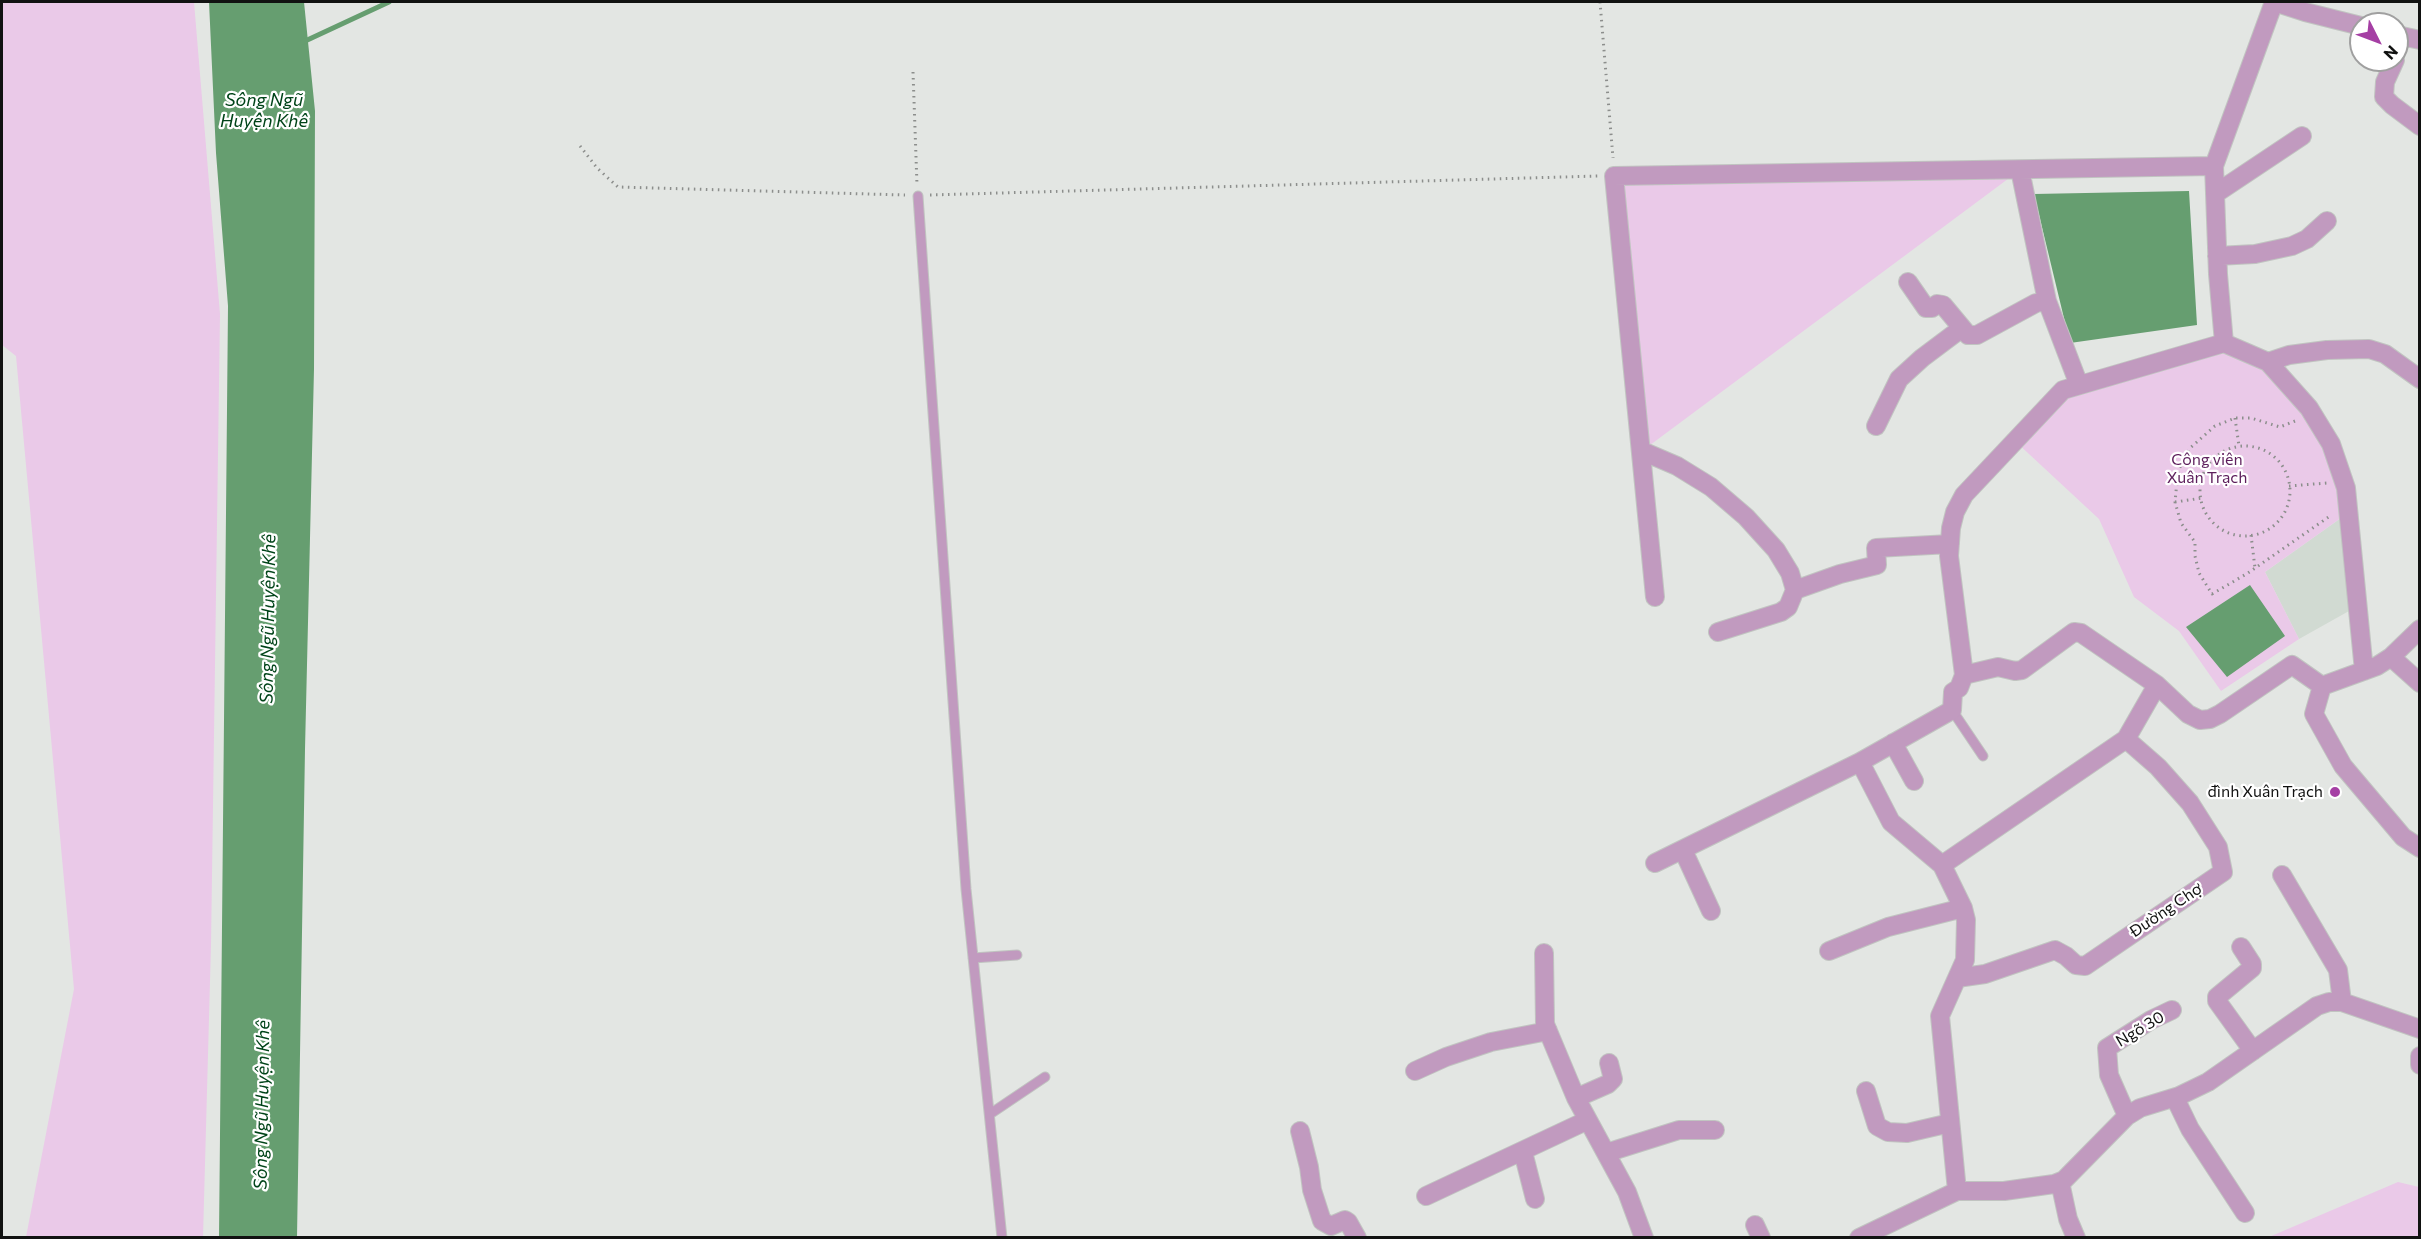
<!DOCTYPE html>
<html>
<head>
<meta charset="utf-8">
<style>
	body { margin:0 }
	#map { position:relative; width:2421px; height:1239px; overflow:hidden; background:#e3e6e3; font-family:Commissioner,sans-serif }
	canvas { display:block }
	.frame { position:absolute; inset:0; border:3px solid #111211; pointer-events:none }
	.north { position:absolute; left:2349px; top:12px; width:60px; height:60px; box-sizing:border-box; background:#fff; border:2px solid #a0a0a0; border-radius:50%; rotate:132deg; font-size:16px; font-weight:700; line-height:24px; text-align:center; color:#111211 }
	.north::after { content:''; display:block; margin:auto; width:21px; height:27px; background:#a53fa4; clip-path:polygon(50% 0,100% 100%,50% 72%,0 100%) }
</style>
</head>
<body>
<div id="map">
<canvas width="2421" height="1239"></canvas>
<div class="frame"></div>
<div class="north">N</div>
</div>
<script>
const ctx = document.querySelector('canvas').getContext('2d');
ctx.lineJoin = 'round';
function fill(path, color) { ctx.fillStyle = color; ctx.fill(path, 'evenodd'); }
const poly = rows => new Path2D(rows.map(r => 'M' + r).join(''));
function strokePath(path, color, width, dash) { ctx.strokeStyle = color; ctx.lineWidth = width; ctx.lineCap = dash ? 'butt' : 'round'; ctx.setLineDash(dash || []); ctx.stroke(path); }
function drawText(font, color, halo, rows, align = 'center') {
  ctx.font = font + ' Commissioner,sans-serif'; ctx.lineWidth = 4.5; ctx.setLineDash([]); ctx.textBaseline = 'middle'; ctx.strokeStyle = halo; ctx.fillStyle = color; for (const [text, x, y, turn = 0] of rows) {
    ctx.save(); ctx.translate(x, y); ctx.rotate((+turn || 0) * Math.PI / 180); ctx.textAlign = isNaN(turn) ? turn : align; if (halo) ctx.strokeText(text, 0, 0); ctx.fillText(text, 0, 0); ctx.restore();
  }
}
fill(poly([
	[2348,513,2349,611,2299,639,2265,572]
]), '#d1dad2');
fill(poly([
	[2,2,194,2,220,314,211,945,203,1237,26,1237,74,989,16,356,2,345],
	[2020,170,1642,451,1614,176],
	[2224,343,2268,362,2309,408,2348,513,2265,572,2299,639,2221,691,2179,631,2134,597,2099,519,2015,441,2063,390],
	[2398,1182,2419,1187,2419,1237,2269,1237]
]), '#eac9e8');
fill(poly([
	[209,2,304,2,315,111,314,369,305,749,297,1237,219,1237,228,306,216,153],
	[2189,191,2197,325,2070,343,2034,194],
	[2250,585,2285,636,2227,677,2186,627]
]), '#669e70');
strokePath(poly([
	[303,42,389,2]
]), '#669e70', 5);
const lane = poly([
	[918,196,966,889,1002,1238],
	[1952,710,1983,756],
	[973,958,1017,955],
	[990,1114,1045,1077]
]);
const street = poly([
	[2274,2,2214,166,2218,274,2224,343,2268,362,2309,408,2331,444,2346,488,2364,671],
	[2274,2,2305,12,2361,26],
	[2397,35,2420,40],
	[2395,60,2385,82,2384,97,2392,105,2420,126],
	[2020,170,2047,301,2079,385],
	[2215,194,2302,136],
	[2217,256,2255,254,2292,246,2307,239,2327,221],
	[1908,282,1926,308,1932,308,1937,304,1943,305,1968,335,1977,335,2036,303,2047,301],
	[2268,362,2289,355,2327,350,2369,349,2385,354,2420,379],
	[1876,426,1899,379,1922,358,1962,328],
	[1642,451,1677,466,1711,487,1746,517,1776,550,1790,573,1795,590,1788,607,1781,612,1718,632],
	[1795,590,1840,574,1877,565,1876,548,1950,544],
	[1655,597,1614,176,2214,166],
	[2391,657,2420,683],
	[1964,675,1998,667,2015,671,2022,670,2074,632,2081,633,2157,685,2188,714,2200,720,2210,719,2220,714,2292,665,2322,686],
	[2322,686,2314,714,2343,766,2403,837,2420,848],
	[2322,686,2377,666,2391,657,2420,629],
	[1893,743,1914,781],
	[1860,762,1891,822,1942,865,1963,908,1966,920,1965,960,1940,1016,1957,1191],
	[1683,850,1711,911],
	[1655,863,1860,762,1952,710,1953,692,1959,688,1964,675,1949,556,1951,528,1955,512,1964,495,2063,390,2224,343],
	[1942,865,2126,739,2157,685],
	[2282,875,2338,970,2342,1002],
	[2241,947,2252,964,2252,968,2217,997,2217,1001,2253,1051],
	[1829,951,1888,927,1963,908],
	[1544,953,1545,1024,1576,1098,1627,1192,1644,1238],
	[1957,978,1985,974,2055,950,2066,956,2076,965,2085,966,2223,872,2218,847,2190,803,2158,767,2126,739],
	[2420,1056,2420,1065],
	[1415,1071,1446,1057,1491,1042,1548,1031],
	[1866,1091,1877,1126,1888,1132,1907,1133,1950,1123],
	[1576,1098,1608,1084,1613,1079,1609,1063],
	[2175,1098,2190,1129,2245,1213],
	[2127,1116,2109,1075,2107,1048,2151,1020,2172,1010],
	[1300,1131,1309,1167,1312,1190,1322,1221,1331,1226,1345,1220,1348,1222,1357,1238],
	[1523,1152,1535,1199],
	[1606,1153,1679,1130,1715,1130],
	[2060,1182,2068,1219,2076,1238],
	[1426,1196,1588,1120],
	[1755,1225,1761,1238],
	[1859,1238,1957,1191,2004,1191,2054,1184,2064,1180,2127,1116,2140,1108,2179,1096,2208,1082,2317,1006,2329,1002,2342,1002,2420,1029]
]);
strokePath(lane, '#c1c4c1', 11);
strokePath(street, '#c1c4c1', 20);
strokePath(poly([
	[1600,2,1613,158],
	[913,72,917,185],
	[580,146,597,168,618,187,905,195],
	[930,195,1598,176],
	[2235,418,2239,446],
	[2295,421,2280,427,2251,418,2235,418,2215,426,2190,448,2178,471,2175,502,2181,523,2195,542,2195,556,2199,573,2212,594,2248,573,2330,516],
	'2200 491a45 45 0 1 1 90 0a45 45 0 1 1-90 0Z',
	[2289,486,2327,483],
	[2175,502,2202,498],
	[2251,535,2255,568]
]), '#8c8e8c', 3, [1.5, 4.5]);
strokePath(lane, '#c19abf', 9);
strokePath(street, '#c19abf', 18);
for (const [x, y, r, color] of [
	[2335,792,6,"#a53fa4"]
]) { const dot = new Path2D(); dot.arc(x, y, r, 0, 2 * Math.PI); ctx.fillStyle = color; ctx.fill(dot); strokePath(dot, '#fff', 2); }
drawText('16px', '#5d1f5c', '#fff', [
	["Công viên",2207,460],
	["Xuân Trạch",2207,478]
]);
drawText('16px', '#111211', '#fff', [
	["đình Xuân Trạch",2323,792]
], 'right');
drawText('16px', '#111211', '#fff', [
	["Đường Chợ",2166,910,-34],
	["Ngõ 30",2140,1029,-31]
]);
drawText('italic 18px', '#004419', '#fff', [
	["Sông Ngũ",264,100],
	["Huyện Khê",264,121],
	["Sông Ngũ Huyện Khê",268,619,-89],
	["Sông Ngũ Huyện Khê",262,1105,-89]
]);
</script>
</body>
</html>
